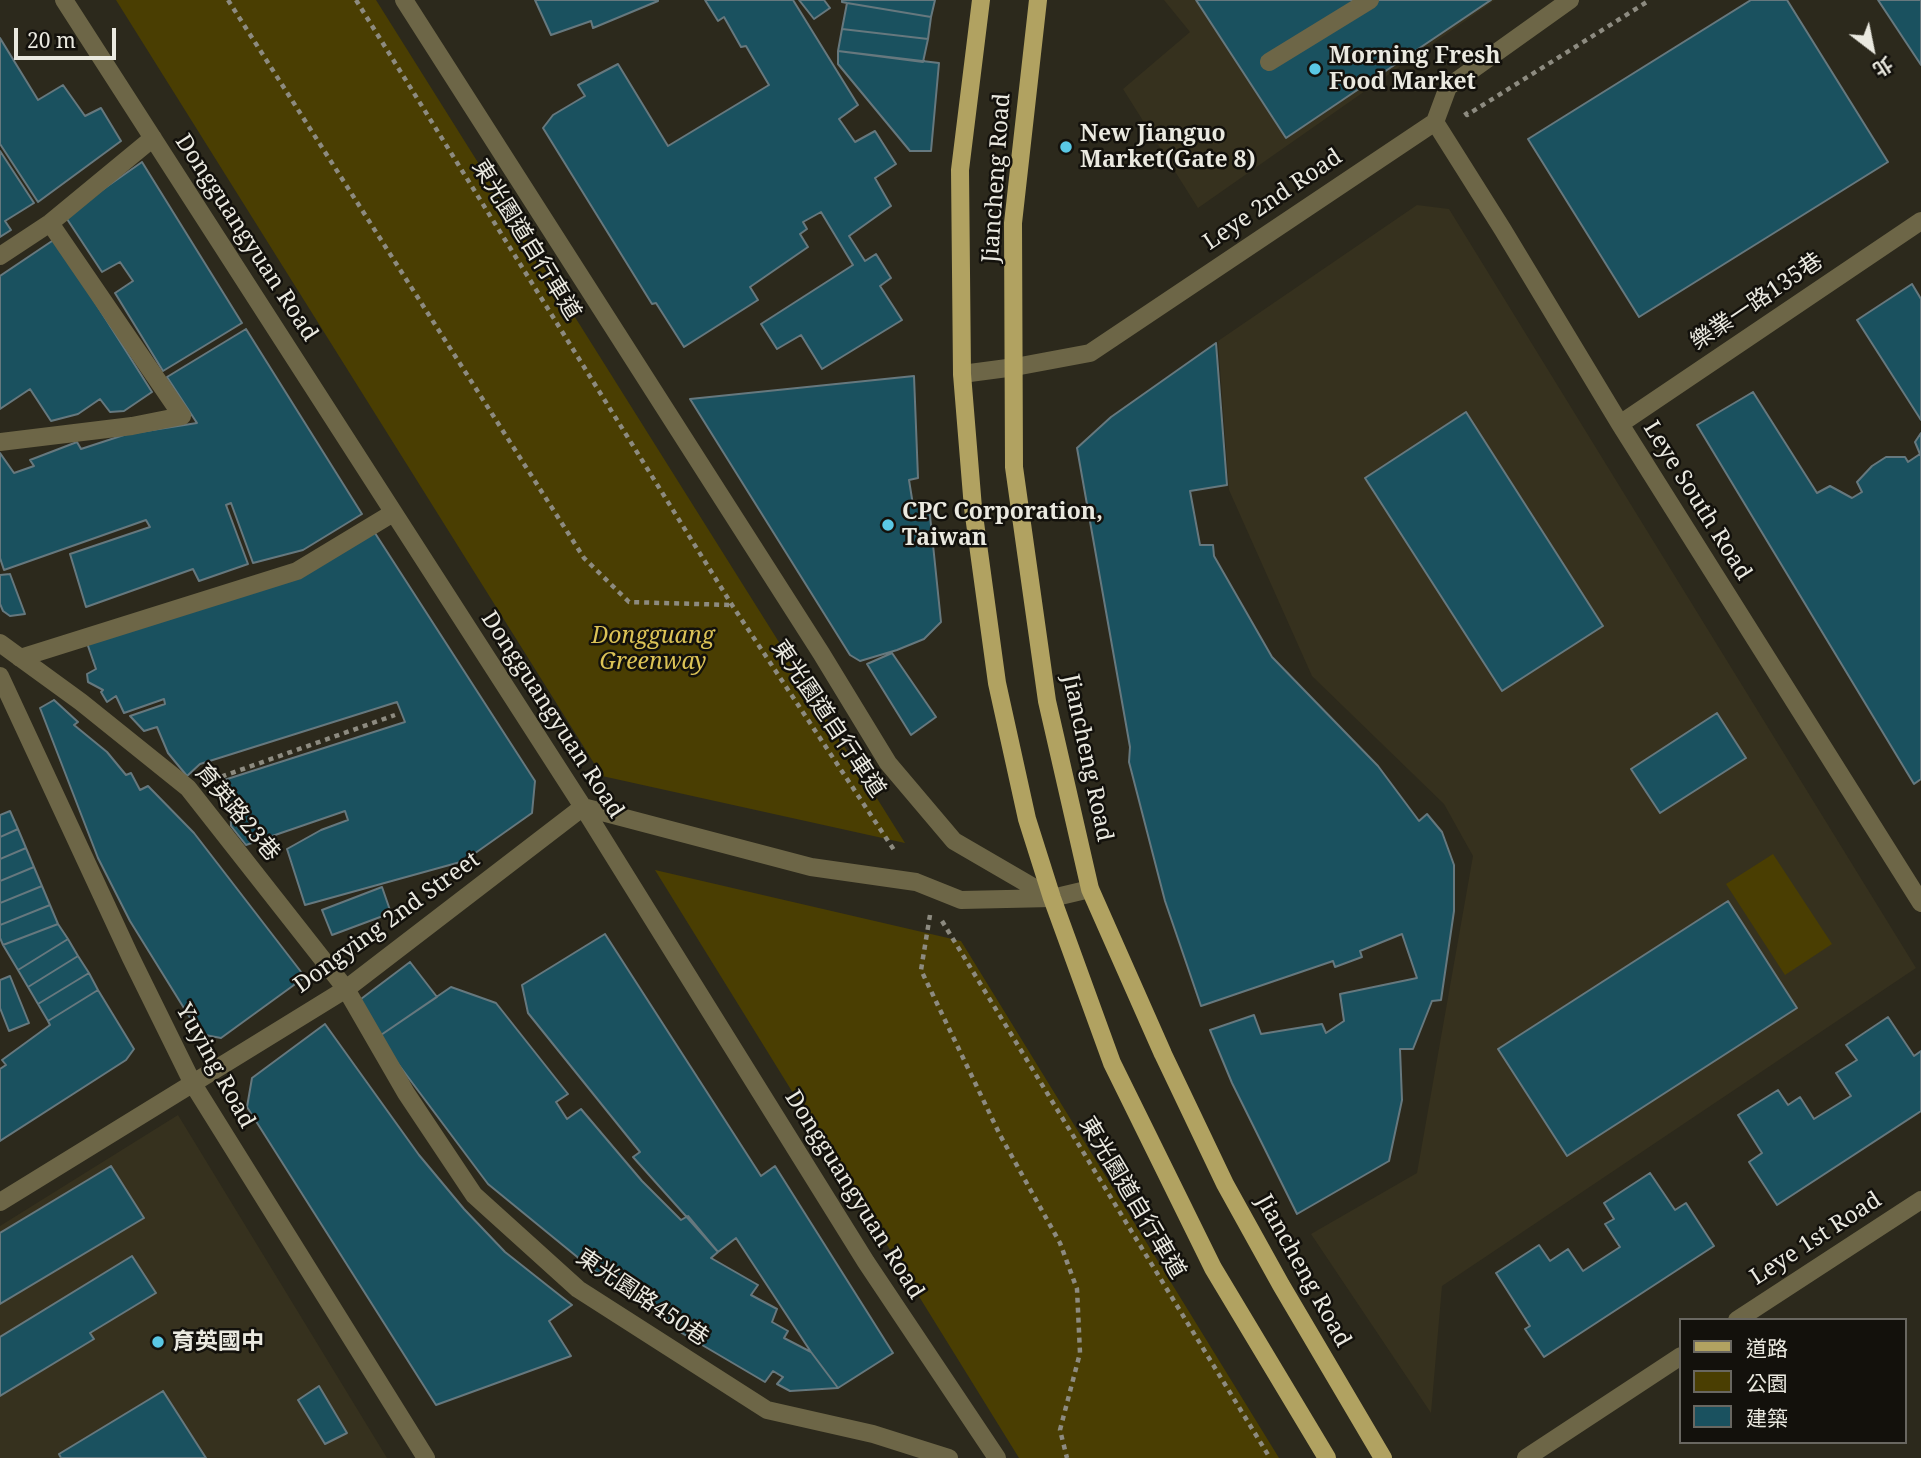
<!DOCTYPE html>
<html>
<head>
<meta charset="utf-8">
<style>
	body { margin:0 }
	#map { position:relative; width:1921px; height:1458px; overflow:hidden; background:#2c291c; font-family:"Noto Serif","Noto Sans TC",serif }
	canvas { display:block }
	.legend { position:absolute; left:1679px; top:1318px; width:228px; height:126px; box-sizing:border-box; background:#13110c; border:2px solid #696761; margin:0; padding:9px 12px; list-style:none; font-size:21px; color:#eae9e0 }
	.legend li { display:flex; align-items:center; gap:14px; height:35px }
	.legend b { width:35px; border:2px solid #696761 }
	.north { position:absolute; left:1837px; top:14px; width:70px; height:70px; -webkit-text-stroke:5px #13110c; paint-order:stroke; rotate:148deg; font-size:19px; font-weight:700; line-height:28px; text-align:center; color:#eae9e0 }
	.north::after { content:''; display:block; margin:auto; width:24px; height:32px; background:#eae9e0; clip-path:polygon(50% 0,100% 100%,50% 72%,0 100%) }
	.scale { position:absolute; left:14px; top:28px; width:102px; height:32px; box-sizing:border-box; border:4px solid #eae9e0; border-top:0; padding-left:9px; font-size:21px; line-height:24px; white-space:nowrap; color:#eae9e0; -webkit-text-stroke:5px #13110c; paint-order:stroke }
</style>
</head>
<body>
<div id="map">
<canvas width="1921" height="1458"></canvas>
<ul class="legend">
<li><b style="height:9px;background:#b1a261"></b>道路</li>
<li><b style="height:19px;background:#4a3e02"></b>公園</li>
<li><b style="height:19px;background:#1a515f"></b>建築</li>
</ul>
<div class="north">北</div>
<div class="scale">20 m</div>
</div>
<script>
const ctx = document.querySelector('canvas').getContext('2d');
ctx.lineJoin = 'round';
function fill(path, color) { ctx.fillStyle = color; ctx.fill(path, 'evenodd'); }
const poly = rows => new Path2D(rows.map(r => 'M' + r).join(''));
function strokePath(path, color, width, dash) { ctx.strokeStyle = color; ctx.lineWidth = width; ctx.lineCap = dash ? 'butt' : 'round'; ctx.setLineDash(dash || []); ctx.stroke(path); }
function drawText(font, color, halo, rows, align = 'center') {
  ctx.font = font + ' "Noto Serif","Noto Sans TC",serif'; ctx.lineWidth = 5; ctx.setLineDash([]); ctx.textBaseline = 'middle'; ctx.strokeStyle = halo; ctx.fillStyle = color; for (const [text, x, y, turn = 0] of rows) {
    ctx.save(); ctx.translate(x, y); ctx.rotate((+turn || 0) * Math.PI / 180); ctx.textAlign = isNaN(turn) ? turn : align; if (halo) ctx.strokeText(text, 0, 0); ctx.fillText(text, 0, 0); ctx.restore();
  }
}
fill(poly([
	[1164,0,1495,0,1198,208,1123,89,1190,32],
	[1417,205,1449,209,1916,968,1442,1286,1431,1413,1311,1234,1417,1173,1473,856,1444,804,1312,676,1229,490,1218,341],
	[178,1115,387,1458,0,1458,0,1226]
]), '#36311e');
fill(poly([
	[116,0,376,0,905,843,602,776],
	[1773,854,1832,944,1785,975,1726,884],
	[655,870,961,941,1279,1458,1019,1458]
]), '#4a3e02');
const building = poly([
	[535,0,658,0,658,1,593,28,591,21,551,35,535,0],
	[705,0,793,0,858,105,839,119,855,142,875,131,896,164,875,178,891,206,849,236,865,261,876,254,891,278,880,286,902,320,822,369,801,335,777,349,761,324,853,265,821,212,803,222,807,229,800,234,808,247,750,287,758,300,684,347,656,303,652,304,543,128,553,115,585,96,578,85,618,64,668,146,769,85,746,46,741,47,724,17,718,21,705,0],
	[799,0,824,0,830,8,814,19,799,0],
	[842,0,935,0,931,17,847,3,842,2,842,0],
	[1196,0,1491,0,1286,138,1196,0],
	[1751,0,1787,0,1888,162,1639,317,1528,139,1751,0],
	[1878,0,1921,0,1921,65,1878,0],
	[847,3,931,17,928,39,842,29,847,3],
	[842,29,928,39,923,62,838,51,842,29],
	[0,38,38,100,63,85,85,116,101,108,121,141,38,202,0,144,0,38],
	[838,51,939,63,931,151,910,151,838,64,838,51],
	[0,151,34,203,5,221,11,230,0,237,0,151],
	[142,162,242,323,163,371,115,293,133,281,120,262,102,272,65,216,142,162],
	[55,239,152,392,124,411,110,412,100,399,78,414,51,421,30,389,0,409,0,276,55,239],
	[1912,284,1921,299,1921,420,1857,320,1912,284],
	[246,329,362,514,303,550,253,563,231,503,226,505,248,564,199,581,193,569,86,607,70,554,150,527,146,520,4,570,0,558,0,453,14,473,34,466,30,460,77,442,81,449,127,434,197,423,167,377,246,329],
	[1216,343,1227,485,1190,491,1200,545,1213,545,1214,556,1272,657,1378,766,1419,821,1427,814,1442,832,1454,865,1454,911,1441,1000,1432,1001,1413,1049,1400,1049,1402,1100,1389,1161,1297,1214,1232,1083,1210,1030,1254,1015,1261,1034,1322,1024,1326,1033,1344,1021,1340,994,1417,978,1402,934,1360,951,1362,957,1335,967,1333,961,1201,1006,1165,901,1129,762,1130,747,1077,448,1111,417,1216,343],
	[914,376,918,478,909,480,913,505,929,506,941,622,924,639,897,650,860,661,850,655,690,399,914,376],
	[1753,392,1817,493,1830,486,1852,498,1862,492,1857,482,1872,466,1886,457,1905,457,1908,462,1920,454,1915,442,1921,433,1921,779,1914,784,1697,425,1753,392],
	[1466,412,1603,626,1502,691,1365,478,1466,412],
	[373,530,535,781,532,813,464,861,305,905,287,849,321,830,348,820,345,811,246,845,231,826,230,797,221,781,405,722,397,702,200,764,187,776,168,753,157,727,144,731,130,716,165,704,164,699,124,713,116,696,107,702,101,692,103,690,88,682,87,674,96,669,87,643,311,567,373,530],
	[10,574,25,614,10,616,3,611,0,604,0,575,10,574],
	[892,653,936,717,911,735,867,664,892,653],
	[54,700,78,722,74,725,107,752,126,775,131,773,140,790,148,786,194,833,305,977,221,1038,200,1034,130,921,98,858,40,708,54,700],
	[1717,713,1746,758,1660,813,1631,769,1717,713],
	[10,811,18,829,0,837,0,815,10,811],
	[18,829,26,848,0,859,0,837,18,829],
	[26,848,34,867,0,881,0,859,26,848],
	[34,867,42,886,0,903,0,881,34,867],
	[42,886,50,905,0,925,0,903,42,886],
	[382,887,391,913,332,935,322,910,382,887],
	[1728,901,1797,1008,1567,1156,1498,1049,1728,901],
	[50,905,58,924,3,945,0,938,0,925,50,905],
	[58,924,68,939,18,970,3,945,58,924],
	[605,934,761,1176,775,1166,893,1353,838,1388,811,1352,736,1238,718,1252,633,1157,640,1152,528,1013,522,985,605,934],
	[68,939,78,956,28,987,18,970,68,939],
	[78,956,89,973,38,1004,28,987,78,956],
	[410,962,437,997,378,1037,357,1002,410,962],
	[89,973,98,990,48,1021,38,1004,89,973],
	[10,976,29,1023,9,1031,0,1008,0,980,10,976],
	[451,987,496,1003,568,1094,556,1102,567,1119,581,1109,642,1181,681,1220,688,1216,718,1252,711,1258,758,1285,751,1295,777,1309,772,1322,788,1331,784,1338,811,1352,838,1388,790,1391,777,1384,783,1377,773,1371,765,1382,680,1332,681,1328,592,1269,488,1184,378,1037,451,987],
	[98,990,134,1049,126,1060,0,1141,0,1069,6,1065,2,1060,50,1025,48,1021,98,990],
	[1888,1017,1914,1056,1921,1051,1921,1111,1777,1205,1749,1162,1762,1153,1738,1115,1778,1090,1788,1105,1800,1097,1814,1119,1851,1096,1836,1073,1857,1060,1846,1045,1888,1017],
	[325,1024,419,1155,464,1209,505,1252,572,1305,549,1321,571,1356,436,1405,247,1107,252,1078,325,1024],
	[111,1166,144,1218,0,1304,0,1233,111,1166],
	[1650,1173,1675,1210,1686,1203,1714,1246,1544,1357,1525,1329,1530,1326,1496,1273,1539,1245,1550,1261,1568,1249,1583,1271,1620,1247,1605,1224,1614,1219,1604,1203,1650,1173],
	[132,1256,156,1293,90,1333,94,1339,0,1396,0,1337,132,1256],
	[319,1386,347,1433,325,1444,298,1400,319,1386],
	[163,1391,206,1458,61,1458,59,1454,163,1391]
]);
fill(building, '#1a515f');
strokePath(building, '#66787e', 2);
strokePath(poly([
	[228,0,584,558,629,602,731,605],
	[356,0,732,605,896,853],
	[1465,112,1467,115,1650,0],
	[212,780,395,715],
	[930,915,921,970,1000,1135,1060,1243,1077,1289,1080,1353,1060,1430,1067,1458],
	[942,921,1270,1458]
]), '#8d8b80', 4.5, [5, 5]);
strokePath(poly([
	[64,0,583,807,866,1262,997,1458],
	[404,0,821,653,888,763,954,841,1052,898],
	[1269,62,1370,0],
	[1435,122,1503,230,1620,424,1921,903],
	[0,256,50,223,153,138],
	[962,374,1015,367,1090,353,1435,122,1448,87,1570,0],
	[1620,424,1921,221],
	[0,442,132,426,182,416,50,223],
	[0,643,81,702,188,788,346,989,406,1093,474,1195,578,1289,767,1410,873,1434,949,1458],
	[20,658,297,571,393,513],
	[0,676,130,956,193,1084,426,1458],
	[0,1202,346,989,583,807,811,867,916,882,961,900,1052,898,1090,889],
	[1737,1320,1921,1200],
	[1526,1458,1681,1356]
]), '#6d6647', 18);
strokePath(poly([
	[981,0,960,170,962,374,973,508,997,683,1027,819,1052,898,1112,1063,1213,1268,1327,1458],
	[1038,0,1013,223,1014,467,1047,701,1090,889,1163,1054,1225,1184,1281,1285,1383,1458]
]), '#b1a261', 18);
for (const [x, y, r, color] of [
	[1315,69,7,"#5ac8e5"],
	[1066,147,7,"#5ac8e5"],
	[888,525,7,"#5ac8e5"],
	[158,1342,7,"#5ac8e5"]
]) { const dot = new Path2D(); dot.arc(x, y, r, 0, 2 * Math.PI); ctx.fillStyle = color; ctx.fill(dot); strokePath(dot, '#13110c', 2.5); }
drawText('bold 23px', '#eae9e0', '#13110c', [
	["Morning Fresh",1329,56],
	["Food Market",1329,82],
	["New Jianguo",1080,134],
	["Market(Gate 8)",1080,160],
	["CPC Corporation,",902,512],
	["Taiwan",902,538],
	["育英國中",172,1342]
], 'left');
drawText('23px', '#eae9e0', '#13110c', [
	["Jiancheng Road",997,178,-86],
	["Leye 2nd Road",1273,200,-34],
	["Dongguangyuan Road",246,238,57],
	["東光園道自行車道",526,240,58],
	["樂業一路135巷",1757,302,-34],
	["Leye South Road",1697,501,58],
	["Dongguangyuan Road",552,715,57],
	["東光園道自行車道",828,719,56],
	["Jiancheng Road",1087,758,78],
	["育英路23巷",237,813,50],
	["Dongying 2nd Street",387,923,-36],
	["Yuying Road",215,1066,61],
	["Dongguangyuan Road",854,1195,58],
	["東光園道自行車道",1132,1198,59],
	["Leye 1st Road",1816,1239,-33],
	["Jiancheng Road",1303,1271,61],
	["東光園路450巷",642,1298,34]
]);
drawText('italic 23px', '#dcc356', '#13110c', [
	["Dongguang",653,636],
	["Greenway",653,662]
]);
</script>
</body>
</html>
